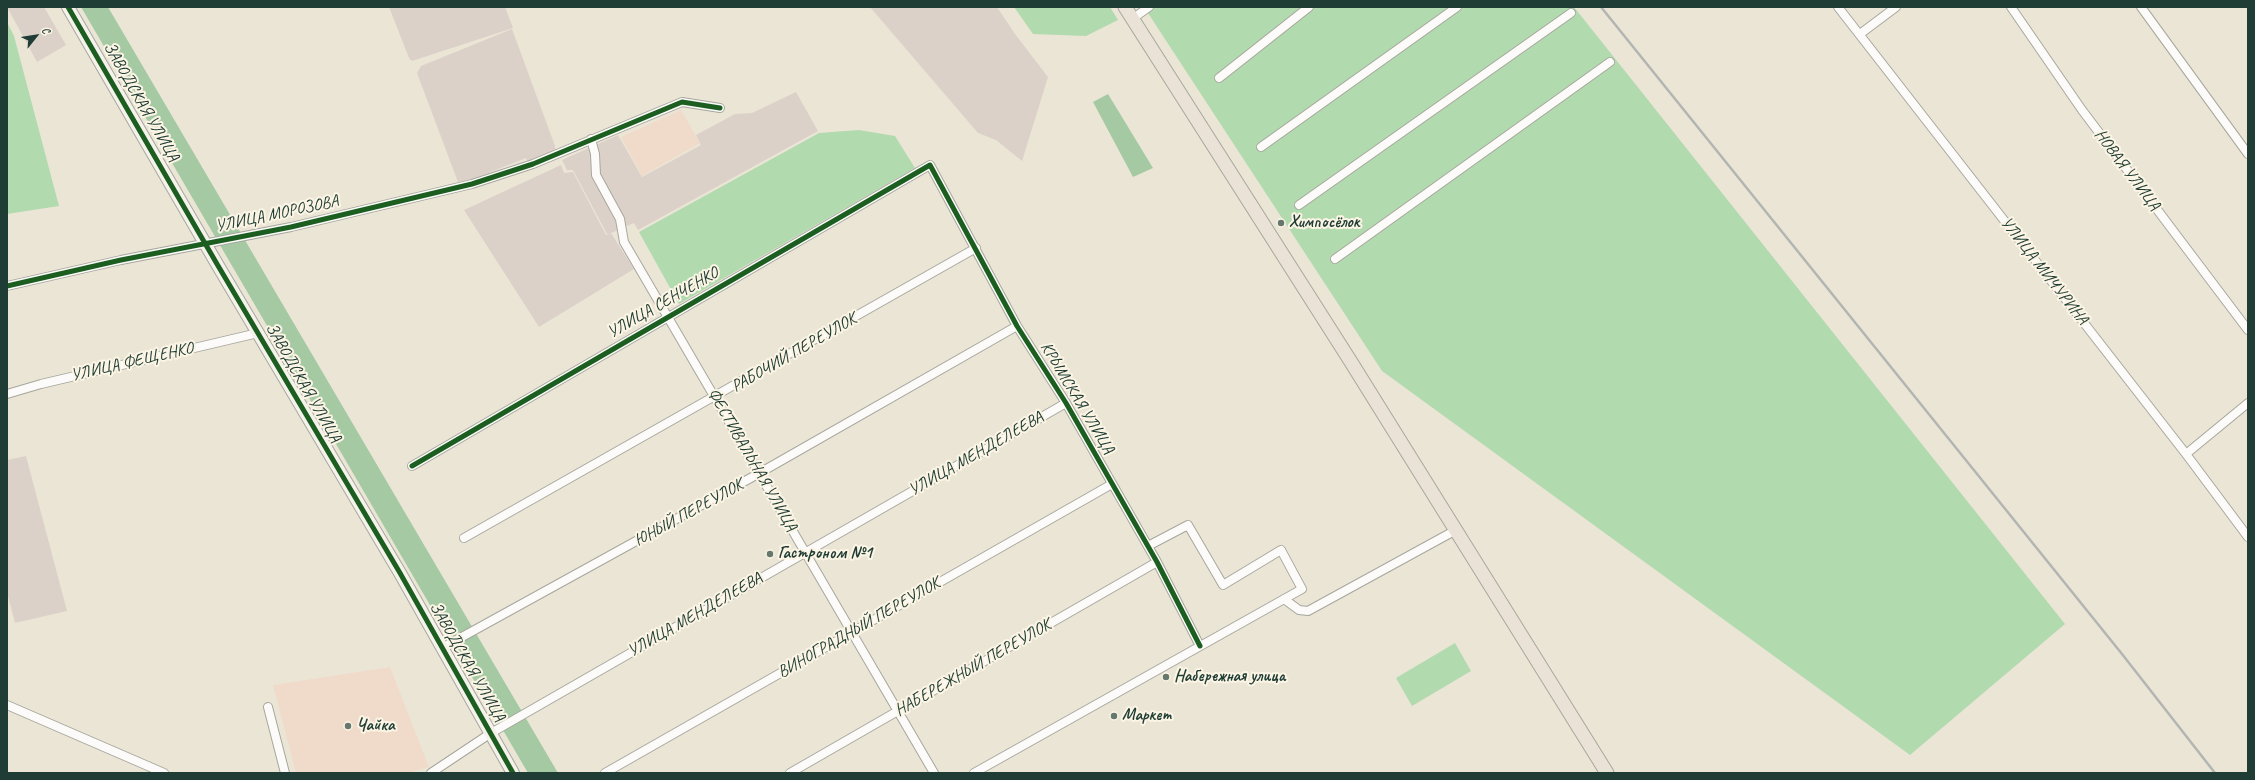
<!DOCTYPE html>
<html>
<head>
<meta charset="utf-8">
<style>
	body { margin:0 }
	#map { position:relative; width:2255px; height:780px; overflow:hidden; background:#ebe5d6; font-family:Caveat,sans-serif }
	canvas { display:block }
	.frame { position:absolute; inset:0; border:8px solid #1f3d34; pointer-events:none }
	.north { position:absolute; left:16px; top:16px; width:40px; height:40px; -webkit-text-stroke:3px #fcf5e5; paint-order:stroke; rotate:60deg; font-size:11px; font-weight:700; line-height:16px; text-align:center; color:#1f3d34 }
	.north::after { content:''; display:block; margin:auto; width:14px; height:18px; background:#1f3d34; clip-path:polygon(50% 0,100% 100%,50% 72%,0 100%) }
</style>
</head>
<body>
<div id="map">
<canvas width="2255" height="780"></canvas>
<div class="frame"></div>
<div class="north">С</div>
</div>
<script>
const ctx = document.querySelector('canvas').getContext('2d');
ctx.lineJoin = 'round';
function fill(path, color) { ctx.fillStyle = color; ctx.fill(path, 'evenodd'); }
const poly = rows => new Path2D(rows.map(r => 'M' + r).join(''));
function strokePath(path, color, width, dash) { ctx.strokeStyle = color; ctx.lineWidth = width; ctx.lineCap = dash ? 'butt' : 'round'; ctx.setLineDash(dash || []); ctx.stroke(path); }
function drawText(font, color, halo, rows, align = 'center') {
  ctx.font = font + ' Caveat,sans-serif'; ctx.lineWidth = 4; ctx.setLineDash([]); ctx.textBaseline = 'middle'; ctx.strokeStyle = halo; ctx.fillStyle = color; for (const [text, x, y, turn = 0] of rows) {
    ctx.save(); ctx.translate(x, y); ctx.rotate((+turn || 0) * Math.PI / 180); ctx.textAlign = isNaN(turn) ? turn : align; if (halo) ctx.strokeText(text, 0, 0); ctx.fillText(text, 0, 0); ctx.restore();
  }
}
fill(poly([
	[681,110,700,143,642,176,621,137],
	[390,667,429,767,407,773,296,773,273,685]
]), '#f0dbca');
fill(poly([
	[7,7,44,7,66,45,37,62],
	[389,7,505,7,513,28,412,61,409,58],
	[870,7,997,7,1015,34,1048,77,1022,161,996,140,978,133],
	[512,29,555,146,555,152,528,163,526,158,473,179,458,182,417,73,421,66],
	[796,92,818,131,638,230,634,223,611,233,634,269,539,327,464,210,561,165,564,173,573,172,606,235,611,233,607,234,573,170,567,170,562,160,618,135,642,177,701,145,696,135,735,114,752,113],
	[26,456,67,611,15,623,7,592,7,460]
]), '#dcd1c8');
fill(poly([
	[1014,7,1110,7,1118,20,1086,36,1033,34],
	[1144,7,1574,7,2065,624,1910,755,1382,371],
	[7,22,14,36,59,206,7,214],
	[859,130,895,136,915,168,679,304,639,232,819,133],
	[1455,643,1471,671,1412,706,1396,678]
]), '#b2daaf');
fill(poly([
	[81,7,108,7,558,773,528,773],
	[1108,94,1153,168,1133,177,1093,102]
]), '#a5caa3');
const street = poly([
	[1838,7,2186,454,2248,537],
	[2011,7,2082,110,2248,330],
	[2141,7,2248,154],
	[1132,19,1149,7],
	[1860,34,1896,7],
	[1219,78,1309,7],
	[591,139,595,154,596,175,620,219,624,242,934,773],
	[1261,147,1457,7],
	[1299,205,1571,13],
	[1335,259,1610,62],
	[7,286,121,260,291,227,472,184,533,164,682,102,720,108],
	[7,394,41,384,258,333],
	[2186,454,2248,403],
	[412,466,930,165,1017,326,1066,403,1157,562,1200,646],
	[464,538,976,248],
	[1284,599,1299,610,1308,611,1456,530],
	[442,648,756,475,1017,326],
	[7,705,164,773],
	[268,707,285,773],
	[431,773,491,733,1066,403],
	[605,773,1112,484],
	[790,773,1157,562],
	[974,773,1302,589,1281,550,1223,585,1188,525,1148,546]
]);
const secondary = poly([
	[68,7,217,264,400,573,513,773]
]);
const primary = poly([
	[1125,7,1351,362,1607,773]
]);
strokePath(street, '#a6a79d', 10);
strokePath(secondary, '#a6a79d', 14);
strokePath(primary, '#a6a79d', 15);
strokePath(street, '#fcfbf9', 8);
strokePath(secondary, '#f5f2eb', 12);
strokePath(primary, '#ebe2d7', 13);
strokePath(poly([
	[1601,7,2122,654,2215,773]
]), '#b3b5b2', 2.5);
strokePath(poly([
	[68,7,217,264,400,573,513,773],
	[7,286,121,260,291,227,472,184,533,164,682,102,720,108],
	[412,466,930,165,1017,326,1066,403,1157,562,1200,646]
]), '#1b5e20', 5);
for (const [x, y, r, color] of [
	[1281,223,4,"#66786d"],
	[770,554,4,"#66786d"],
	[1166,677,4,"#66786d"],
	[1114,716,4,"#66786d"],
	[348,726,4,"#66786d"]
]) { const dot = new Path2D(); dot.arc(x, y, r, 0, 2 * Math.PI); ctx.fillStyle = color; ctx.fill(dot); strokePath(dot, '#fcf5e5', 1.5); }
drawText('17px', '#1f3d34', '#fcf5e5', [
	["ЗАВОДСКАЯ УЛИЦА",141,102,60],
	["НОВАЯ УЛИЦА",2127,170,53],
	["УЛИЦА МОРОЗОВА",277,214,-12],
	["УЛИЦА МИЧУРИНА",2044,271,52],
	["УЛИЦА СЕНЧЕНКО",663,303,-30],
	["РАБОЧИЙ ПЕРЕУЛОК",794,353,-30],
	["УЛИЦА ФЕЩЕНКО",132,362,-13],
	["ЗАВОДСКАЯ УЛИЦА",303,383,60],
	["КРЫМСКАЯ УЛИЦА",1077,398,59],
	["УЛИЦА МЕНДЕЛЕЕВА",976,454,-30],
	["ФЕСТИВАЛЬНАЯ УЛИЦА",752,460,60],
	["ЮНЫЙ ПЕРЕУЛОК",689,513,-29],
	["УЛИЦА МЕНДЕЛЕЕВА",695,615,-30],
	["ВИНОГРАДНЫЙ ПЕРЕУЛОК",859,628,-30],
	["ЗАВОДСКАЯ УЛИЦА",467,662,60],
	["НАБЕРЕЖНЫЙ ПЕРЕУЛОК",973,668,-30]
]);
drawText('bold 17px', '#1f3d34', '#fcf5e5', [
	["Химпосёлок",1289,223],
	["Гастроном №1",778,554],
	["Набережная улица",1174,677],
	["Маркет",1122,716],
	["Чайка",356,726]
], 'left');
</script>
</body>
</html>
